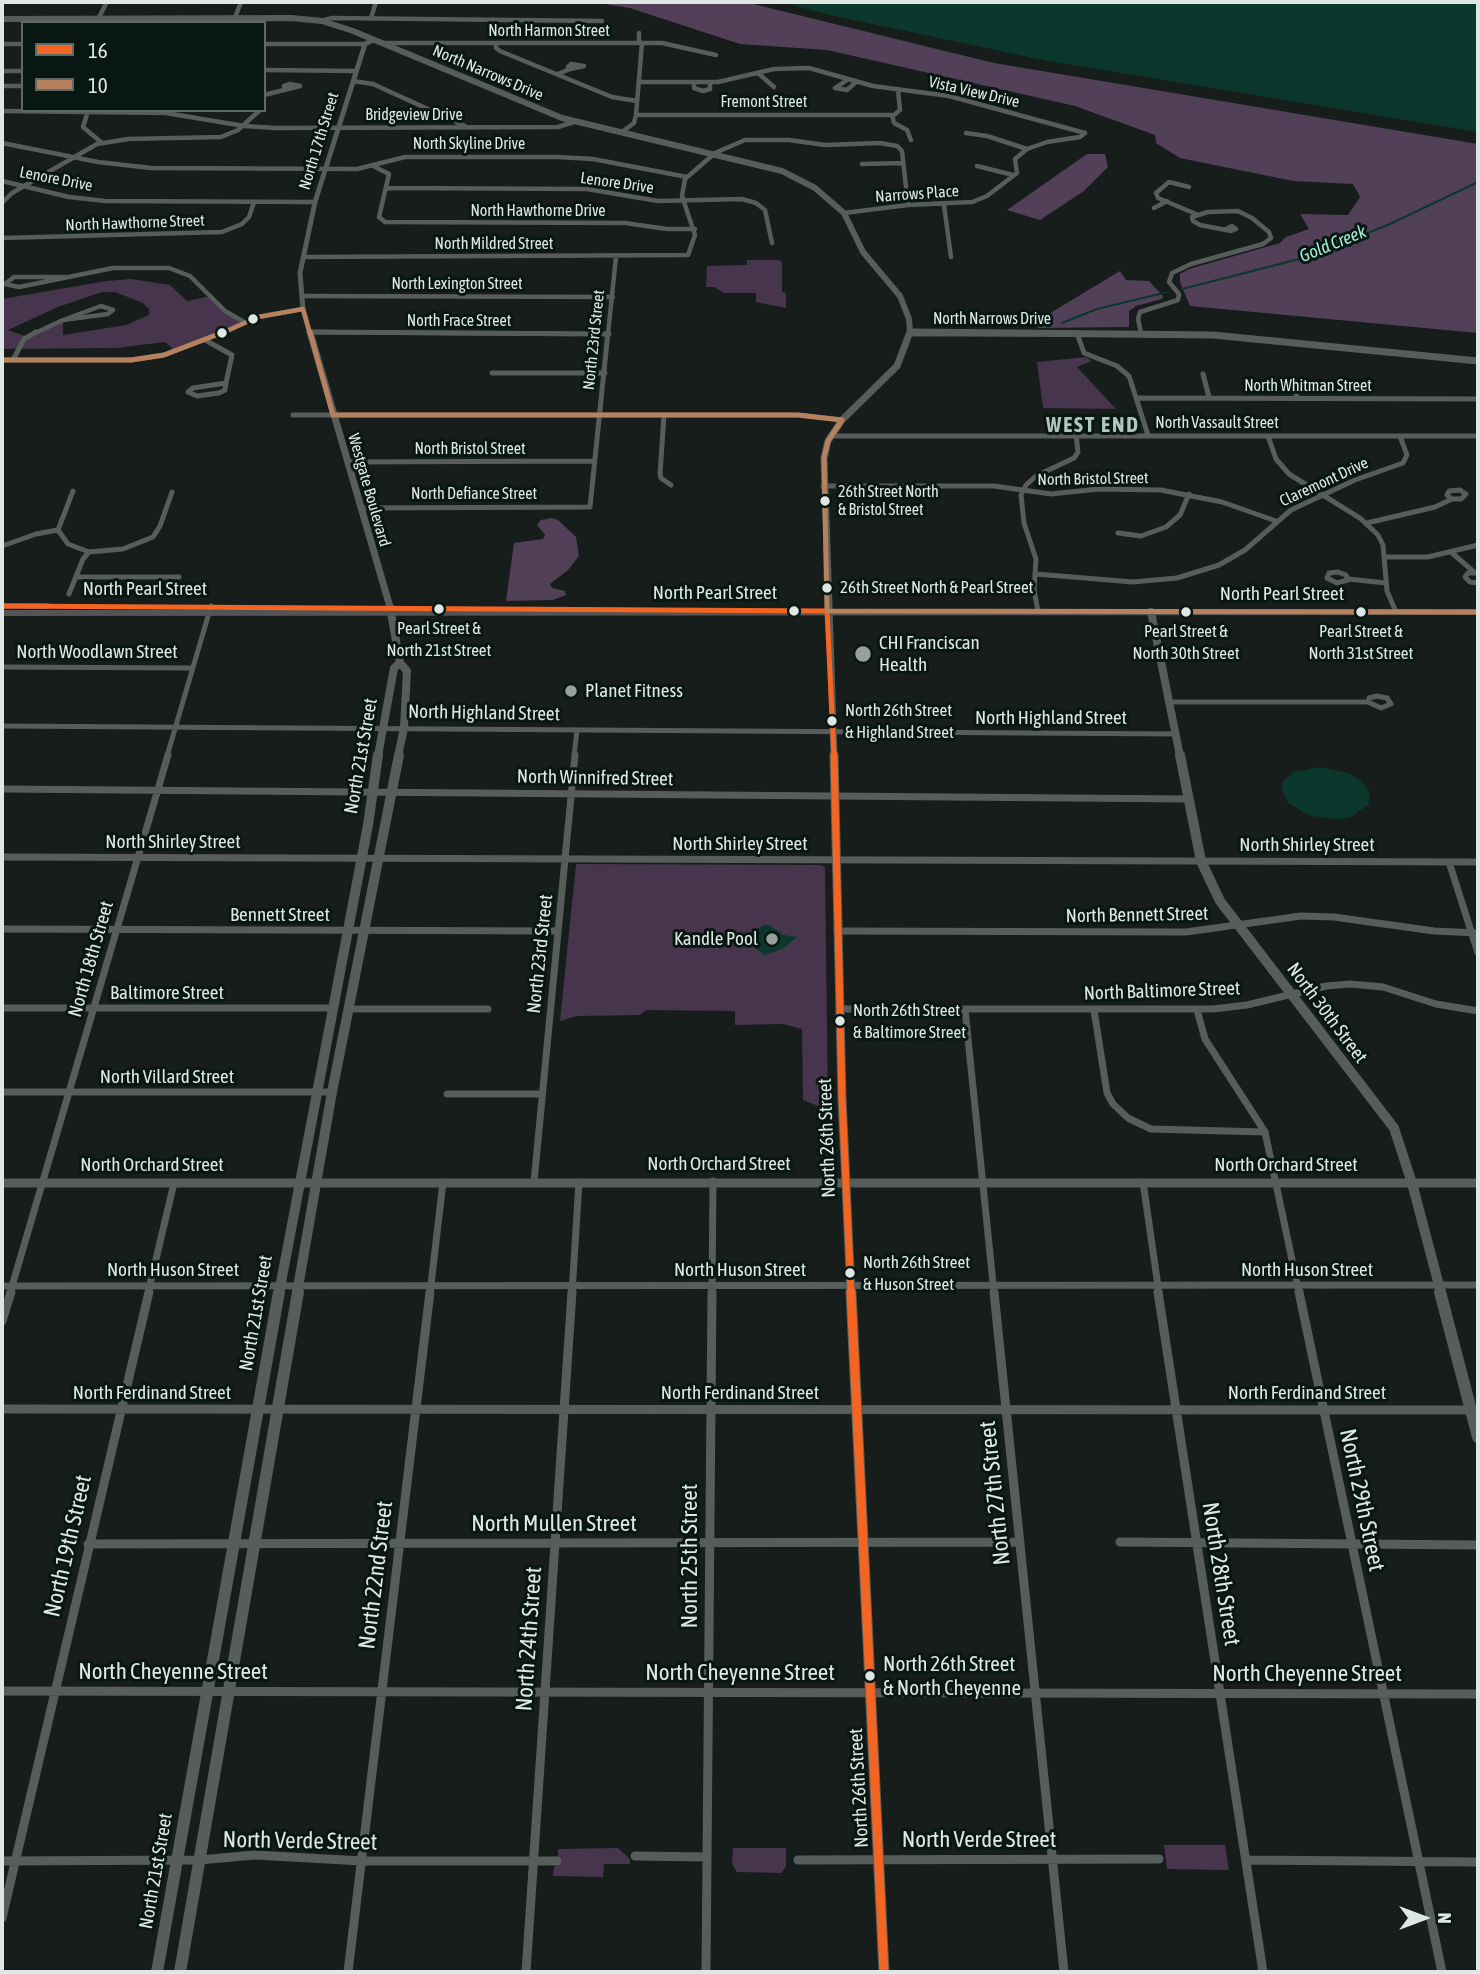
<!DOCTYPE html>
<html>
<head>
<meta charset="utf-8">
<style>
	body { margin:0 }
	#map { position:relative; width:1480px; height:1974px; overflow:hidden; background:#161d1b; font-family:"Asap Condensed",sans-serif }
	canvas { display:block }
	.frame { position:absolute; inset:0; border:4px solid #dee7e4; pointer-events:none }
	.legend { position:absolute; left:21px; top:21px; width:245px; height:91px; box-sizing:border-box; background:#091713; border:2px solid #5e6a67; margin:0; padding:9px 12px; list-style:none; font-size:21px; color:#dee7e4 }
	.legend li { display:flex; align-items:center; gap:14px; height:35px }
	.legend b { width:35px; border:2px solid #5e6a67 }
	.north { position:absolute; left:1389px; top:1883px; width:70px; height:70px; -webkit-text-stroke:5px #091713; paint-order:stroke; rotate:90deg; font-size:19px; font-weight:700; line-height:28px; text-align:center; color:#dee7e4 }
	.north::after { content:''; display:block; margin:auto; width:24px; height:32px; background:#dee7e4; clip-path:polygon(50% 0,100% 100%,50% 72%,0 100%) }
</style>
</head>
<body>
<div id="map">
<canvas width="1480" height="1974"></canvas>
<div class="frame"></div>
<ul class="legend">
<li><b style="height:9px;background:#f26522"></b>16</li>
<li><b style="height:9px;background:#b6815c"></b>10</li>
</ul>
<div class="north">N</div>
</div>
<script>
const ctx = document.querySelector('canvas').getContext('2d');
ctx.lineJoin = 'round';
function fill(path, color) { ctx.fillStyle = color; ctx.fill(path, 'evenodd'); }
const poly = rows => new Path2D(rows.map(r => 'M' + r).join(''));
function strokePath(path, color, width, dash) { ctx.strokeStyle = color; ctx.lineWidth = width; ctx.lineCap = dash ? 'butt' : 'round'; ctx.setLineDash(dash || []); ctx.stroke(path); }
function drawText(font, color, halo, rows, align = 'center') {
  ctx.font = font + ' "Asap Condensed",sans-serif'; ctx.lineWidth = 6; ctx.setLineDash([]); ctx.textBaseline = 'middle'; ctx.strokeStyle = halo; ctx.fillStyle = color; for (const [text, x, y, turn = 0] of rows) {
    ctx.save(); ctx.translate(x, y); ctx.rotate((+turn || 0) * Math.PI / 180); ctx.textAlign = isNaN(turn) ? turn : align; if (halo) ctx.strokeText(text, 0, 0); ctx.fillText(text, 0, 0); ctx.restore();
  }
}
fill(poly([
	[747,260,779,260,782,262,782,292,786,293,786,308,756,302,756,293,724,293,714,287,706,287,707,266,747,265],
	[131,279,170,285,187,301,211,296,225,311,244,322,176,352,165,342,116,348,2,349,2,299,106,281],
	[102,292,115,292,143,303,149,309,149,315,126,325,63,335,63,320,25,336,8,330,58,307],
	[1086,357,1092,361,1077,367,1116,409,1043,408,1037,362],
	[576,864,820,865,825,867,828,1110,803,1100,802,1029,782,1024,735,1025,735,1011,646,1010,640,1015,577,1016,560,1021],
	[1164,1845,1225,1845,1229,1870,1167,1869],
	[618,1848,630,1859,630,1864,604,1864,603,1877,553,1876,554,1867,558,1865,558,1849],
	[733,1848,786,1848,786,1867,781,1873,737,1872,732,1864]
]), '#46354c');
fill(poly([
	[592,2,745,2,994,63,1478,144,1478,333,1190,306,1180,282,1180,274,1189,269,1280,243,1286,237,1309,229,1300,214,1348,215,1360,197,1353,184,1293,181,1180,158,1156,143,1155,135,1075,106,827,50,740,44,630,8],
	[1087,154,1105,154,1108,167,1084,191,1040,220,1007,210],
	[1120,271,1126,280,1149,281,1163,296,1162,299,1136,306,1129,311,1129,327,1039,328,1032,324],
	[551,518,558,520,576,537,579,556,568,570,550,584,552,588,565,591,566,595,553,600,506,601,514,543,543,539,545,535,537,525,541,520]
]), '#524058');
fill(poly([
	[782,2,1478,2,1478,132,1048,61,825,14],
	[1319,767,1349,773,1360,780,1368,789,1370,797,1368,805,1351,817,1339,819,1310,816,1288,803,1281,787,1285,779,1293,772],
	[764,925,769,925,783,935,797,937,784,948,765,955,756,949,746,936]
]), '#0b372c');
strokePath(poly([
	[1182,289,1311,256,1390,224,1478,182],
	[1062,323,1097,309,1168,292]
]), '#0b372c', 2);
strokePath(poly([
	[371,18,376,2],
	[322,21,332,18,602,21],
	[96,23,107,2],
	[233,23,241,2],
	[382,43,662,43,716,55],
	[496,43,496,48,500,51,612,97,637,101],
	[2,44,23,44],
	[264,44,365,44],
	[571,64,584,66,570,69,568,67,571,64],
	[264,70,356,71],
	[2,71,23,71],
	[758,73,774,87],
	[558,74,570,69],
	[847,80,835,88,847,90,856,82],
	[353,81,373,84,465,126],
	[639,82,718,82,774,69,809,68,873,86,949,96,1085,133],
	[694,82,694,88,703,91,710,89,710,83],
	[2,86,23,86],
	[264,95,300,86,290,84,284,86,285,89],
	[2,111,166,113,244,126,276,128,558,127,574,122],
	[88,111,83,127,102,143],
	[636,115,894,115,900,110,898,90],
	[892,115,894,123,907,130,911,140],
	[622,132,634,123,636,115,642,43,639,41,639,33],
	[966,133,987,136,1027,149],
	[2,143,98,162,151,168,357,169,405,157,558,157,593,159,687,177],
	[862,164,903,163],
	[373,166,389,174,379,217,385,222,625,223,667,229,695,229],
	[977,166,1013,175],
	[2,181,69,197,105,201,315,202],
	[1189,187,1169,182,1156,193,1158,198,1196,214],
	[387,188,587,189,658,201,742,199,756,203,765,210,772,243],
	[2,203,12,193,97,144,128,139,221,137,238,130,260,110],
	[944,205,951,257],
	[1154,208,1167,201],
	[844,213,908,205,972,202,987,196,1017,173,1015,159,1027,149,1047,142,1080,137,1085,133],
	[2,238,222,232,242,224,249,217,254,202],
	[303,257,688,255,695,235,682,196,685,179,715,153,745,140,789,140,825,145,880,143,897,146,902,151,908,205],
	[65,277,14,277,5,284,19,287,113,268,169,268,190,276,225,311,244,322],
	[302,296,613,297],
	[101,306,113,310,108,314,63,320,101,306],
	[309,332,574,334],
	[1141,333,1138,319,1140,312,1178,300,1179,294,1169,282,1172,273,1191,264,1263,244,1271,238,1269,232,1252,218,1238,211,1208,212,1192,217,1193,221,1200,225,1231,231,1236,229,1232,226,1226,229],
	[33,334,63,320],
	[220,334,258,317,303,309],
	[608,334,616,257]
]), '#575d5b', 4.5);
strokePath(poly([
	[312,332,609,334],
	[1077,333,1084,353,1117,366,1129,376,1148,435],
	[205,340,232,355,226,383],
	[2,360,131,360,164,355,224,332],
	[13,360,24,339,36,332],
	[492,373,605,373],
	[1203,374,1209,397],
	[1293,381,1297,398],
	[226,383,225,390,219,393,197,396,188,392,193,388,226,383],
	[1138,398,1478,399],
	[293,415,798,415,842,420],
	[664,415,660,474,661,478,671,485],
	[830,436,1478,436],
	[1268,436,1276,459,1289,474,1360,518,1378,535,1383,545,1387,591,1396,612],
	[347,462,594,461],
	[823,486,994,486,1051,494,1099,489,1161,490,1222,502,1276,521],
	[1460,490,1466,494,1461,499,1452,499,1447,495,1449,491,1460,490],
	[73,491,58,530,68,544,89,552,123,549,153,537,160,526,172,492],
	[360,508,590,507,608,332],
	[1367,523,1435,507,1452,499],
	[1118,533,1141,536,1166,527,1180,515,1189,494],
	[2,546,36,534,58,530],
	[1452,553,1474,572],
	[1385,557,1428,557,1478,545],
	[1338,572,1346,575,1348,580,1337,583,1327,578,1329,573,1338,572],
	[1478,573,1468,573,1465,577,1470,582,1478,583],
	[1036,574,1133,582,1177,578,1219,565,1245,550,1291,510,1355,480,1403,463,1407,455,1400,436],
	[76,577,179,577],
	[1348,579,1386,583],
	[69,594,83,559,89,552],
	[1038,611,1034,590,1036,559,1024,523,1021,495,1026,485,1036,476,1074,458,1078,452,1076,435],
	[2,667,193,668],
	[1377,696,1387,698,1391,704,1381,708,1368,702,1369,698,1377,696],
	[1170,702,1368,702],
	[2,726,1176,734],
	[167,756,211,606],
	[574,756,577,730]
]), '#575d5b', 5);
strokePath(poly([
	[2,789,1189,799],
	[2,857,1478,862],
	[1449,862,1478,953],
	[2,929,558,931],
	[837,931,1186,932,1301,916,1334,917,1434,931,1478,933],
	[2,1008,333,1008],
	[348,1009,488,1009],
	[840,1009,1213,1009,1247,1005,1326,986,1350,984,1383,987,1436,1004,1478,1011],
	[965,1009,994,1293],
	[1094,1010,1107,1093,1113,1104,1128,1118,1151,1129,1265,1132],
	[1197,1010,1205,1039,1265,1132,1299,1293],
	[2,1092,332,1092],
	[447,1094,542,1094],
	[534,1182,575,755],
	[1143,1182,1159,1293],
	[2,1286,1478,1285],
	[10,1293,168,755],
	[148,1293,174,1183],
	[430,1293,443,1182],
	[572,1293,579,1182],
	[712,1293,713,1181]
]), '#575d5b', 7);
strokePath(poly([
	[994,1292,1064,1972],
	[1158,1292,1263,1972],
	[1299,1292,1442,1972],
	[2,1321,11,1292],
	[2,1409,1478,1410],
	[1120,1542,1478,1545],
	[88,1544,1020,1542],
	[2,1691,1478,1694],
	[635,1856,707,1857],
	[798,1860,1159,1859],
	[1246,1860,1478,1862],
	[2,1861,199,1860,255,1855,362,1861,557,1861],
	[2,1918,149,1292],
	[348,1972,430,1292],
	[526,1972,572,1292],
	[706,1972,712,1292]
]), '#575d5b', 9);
strokePath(poly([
	[310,334,303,309,300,273,315,202,365,44,373,40],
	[909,334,1089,334]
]), '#575d5b', 5);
strokePath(poly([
	[310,332,390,607],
	[912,332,1213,335,1478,361],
	[834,756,824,458,828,441,842,420,897,366,910,332]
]), '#575d5b', 7);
strokePath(poly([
	[834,755,842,1098,851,1293],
	[2,1183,1478,1183]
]), '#575d5b', 9);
strokePath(poly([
	[851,1292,884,1972]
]), '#575d5b', 11);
strokePath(poly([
	[2,19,292,18,322,21,353,31,562,118,782,171,815,188,844,213,863,252,900,296,909,319,910,332]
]), '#575d5b', 6);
strokePath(poly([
	[390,607,400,663,407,671,404,728,398,756],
	[1151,612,1180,756],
	[378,756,394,668,400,663]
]), '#575d5b', 8);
strokePath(poly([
	[1180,755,1201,861,1220,901,1394,1128,1412,1183,1441,1293],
	[279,1293,368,825,378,755],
	[297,1293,332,1092,399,755]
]), '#575d5b', 10);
strokePath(poly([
	[1440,1292,1478,1437],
	[157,1972,279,1292],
	[180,1972,298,1292]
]), '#575d5b', 12);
fill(poly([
	[2,603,48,603,52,606,48,609,2,609,2,603],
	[1478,609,1478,615,2,616,2,610,1478,609]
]), '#525456');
strokePath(poly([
	[2,606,827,611],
	[827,611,834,756]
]), '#f26522', 5);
strokePath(poly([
	[834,755,842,1098,851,1293]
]), '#f26522', 7);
strokePath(poly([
	[851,1292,884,1972]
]), '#f26522', 9);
strokePath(poly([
	[303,309,310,334],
	[220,334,258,317,303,309]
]), '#b6815c', 4.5);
strokePath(poly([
	[310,332,333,415],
	[2,360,131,360,164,355,224,332],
	[333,415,798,415,842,420],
	[827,611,1478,612],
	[827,611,824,458,828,441,842,420]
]), '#b6815c', 5);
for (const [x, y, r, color] of [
	[253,319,6,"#dee7e4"],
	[222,333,6,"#dee7e4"],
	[825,501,6,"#dee7e4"],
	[827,588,6,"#dee7e4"],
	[439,609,6,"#dee7e4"],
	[794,611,6,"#dee7e4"],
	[1186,612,6,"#dee7e4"],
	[1361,612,6,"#dee7e4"],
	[863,654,9,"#98a09e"],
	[571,691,7,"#98a09e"],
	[832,721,6,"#dee7e4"],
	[772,939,7,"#98a09e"],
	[840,1021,6,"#dee7e4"],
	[850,1273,6,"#dee7e4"],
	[870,1676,6,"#dee7e4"]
]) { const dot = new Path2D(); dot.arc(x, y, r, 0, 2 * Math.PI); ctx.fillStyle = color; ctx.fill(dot); strokePath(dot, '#091713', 2.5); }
drawText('16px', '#dee7e4', '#091713', [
	["North Harmon Street",549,31],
	["North Narrows Drive",488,73,23],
	["Vista View Drive",974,92,13],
	["Fremont Street",764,102],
	["Bridgeview Drive",414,115],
	["North 17th Street",319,141,-73],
	["North Skyline Drive",469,144],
	["Lenore Drive",56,179,11],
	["Lenore Drive",617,183,8],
	["Narrows Place",917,194,-4],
	["North Hawthorne Drive",538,211],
	["North Hawthorne Street",135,223,-2],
	["North Mildred Street",494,244],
	["North Lexington Street",457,284],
	["North Narrows Drive",992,319],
	["North Frace Street",459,321],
	["North 23rd Street",594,340,-84],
	["North Whitman Street",1308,386],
	["North Vassault Street",1217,423],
	["North Bristol Street",470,449],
	["North Bristol Street",1093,479,-1],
	["Claremont Drive",1324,482,-25],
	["Westgate Boulevard",369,490,74],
	["North Defiance Street",474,494]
]);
drawText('16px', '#dee7e4', '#091713', [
	["26th Street North",838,492],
	["& Bristol Street",838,510]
], 'left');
drawText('17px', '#dee7e4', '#091713', [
	["26th Street North & Pearl Street",840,588],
	["Pearl Street &",439,629,"center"],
	["North 21st Street",439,651,"center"],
	["Pearl Street &",1186,632,"center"],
	["North 30th Street",1186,654,"center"],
	["Pearl Street &",1361,632,"center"],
	["North 31st Street",1361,654,"center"],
	["North 26th Street",845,711],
	["& Highland Street",845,733],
	["North 26th Street",853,1011],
	["& Baltimore Street",853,1033],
	["North 26th Street",863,1263],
	["& Huson Street",863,1285]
], 'left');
drawText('italic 18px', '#a1efd7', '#091713', [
	["Gold Creek",1333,244,-22]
]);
drawText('19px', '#dee7e4', '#091713', [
	["North Pearl Street",145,589],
	["North Pearl Street",715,593],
	["North Pearl Street",1282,594],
	["North Woodlawn Street",97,652],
	["North Highland Street",484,713,1],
	["North Highland Street",1051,718],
	["North 21st Street",361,756,-80],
	["North Winnifred Street",595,778,1],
	["North Shirley Street",173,842],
	["North Shirley Street",740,844],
	["North Shirley Street",1307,845],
	["Bennett Street",280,915],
	["North Bennett Street",1137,915,-1],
	["North 23rd Street",540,954,-84],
	["North 18th Street",91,959,-74],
	["North Baltimore Street",1162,991,-2],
	["Baltimore Street",167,993],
	["North 30th Street",1327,1013,53],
	["North Villard Street",167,1077],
	["North 26th Street",827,1138,-92],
	["North Orchard Street",719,1164],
	["North Orchard Street",152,1165],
	["North Orchard Street",1286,1165],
	["North Huson Street",173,1270],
	["North Huson Street",740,1270],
	["North Huson Street",1307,1270],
	["North 21st Street",256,1313,-80],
	["North Ferdinand Street",152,1393],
	["North Ferdinand Street",740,1393],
	["North Ferdinand Street",1307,1393],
	["North 26th Street",859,1788,-93],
	["North 21st Street",156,1871,-80]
]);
drawText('19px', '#dee7e4', '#091713', [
	["CHI Franciscan",879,643],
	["Health",879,665],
	["Planet Fitness",585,691],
	["Kandle Pool",758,939,"right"]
], 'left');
ctx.letterSpacing = '2px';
drawText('bold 21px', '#b2c4be', '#091713', [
	["WEST END",1093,425]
]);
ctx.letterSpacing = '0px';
drawText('21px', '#dee7e4', '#091713', [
	["North 26th Street",883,1664],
	["& North Cheyenne",883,1688]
], 'left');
drawText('23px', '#dee7e4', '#091713', [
	["North 27th Street",995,1493,-96],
	["North 29th Street",1362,1500,78],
	["North Mullen Street",554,1524],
	["North 19th Street",68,1546,-77],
	["North 25th Street",690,1556,-90],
	["North 28th Street",1221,1574,81],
	["North 22nd Street",376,1575,-83],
	["North 24th Street",529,1639,-86],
	["North Cheyenne Street",173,1672],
	["North Cheyenne Street",740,1673],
	["North Cheyenne Street",1307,1674],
	["North Verde Street",979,1840],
	["North Verde Street",300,1841,1]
]);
</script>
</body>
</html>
